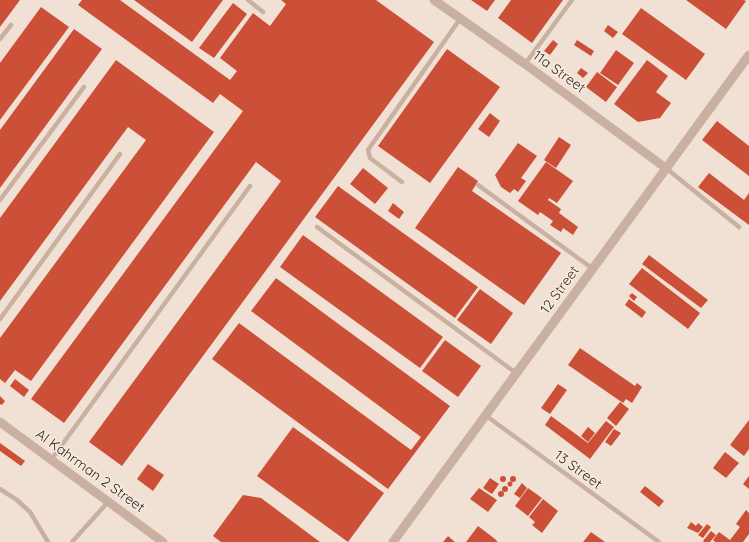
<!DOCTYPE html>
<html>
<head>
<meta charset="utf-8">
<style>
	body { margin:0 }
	canvas { display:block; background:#f1e1d4 }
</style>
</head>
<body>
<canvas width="749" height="542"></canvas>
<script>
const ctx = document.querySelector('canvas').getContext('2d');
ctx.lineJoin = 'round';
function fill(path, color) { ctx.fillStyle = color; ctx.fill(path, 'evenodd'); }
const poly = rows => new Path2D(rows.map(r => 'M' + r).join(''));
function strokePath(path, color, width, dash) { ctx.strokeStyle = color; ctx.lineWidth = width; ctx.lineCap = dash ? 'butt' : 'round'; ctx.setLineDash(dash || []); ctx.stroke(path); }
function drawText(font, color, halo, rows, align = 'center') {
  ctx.font = font + ' Quicksand,sans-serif'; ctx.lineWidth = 3; ctx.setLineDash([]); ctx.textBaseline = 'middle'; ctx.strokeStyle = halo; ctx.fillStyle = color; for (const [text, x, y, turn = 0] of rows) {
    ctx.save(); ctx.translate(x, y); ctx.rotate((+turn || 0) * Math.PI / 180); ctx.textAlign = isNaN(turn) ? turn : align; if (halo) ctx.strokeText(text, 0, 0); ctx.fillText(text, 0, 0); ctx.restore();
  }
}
fill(poly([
	[0,0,20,0,0,27],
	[82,0,120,0,230,80,237,71,220,58,253,13,270,26,286,4,281,0,376,0,434,42,122,466,89,442,281,181,256,162,64,423,31,399,243,111,220,94,213,103,78,5],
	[134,0,223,0,192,42],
	[471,0,495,0,487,11],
	[511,0,563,0,532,43,498,18],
	[686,0,744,0,746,1,726,29],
	[233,3,247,14,214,58,199,48],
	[41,7,69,27,0,120,0,63],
	[641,8,705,54,686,80,622,34],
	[608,25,618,32,613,38,604,31],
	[74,29,102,49,0,188,0,130],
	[553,40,558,44,550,55,544,51],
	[577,40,594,51,591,56,574,45],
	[447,49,500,87,430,183,378,146],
	[616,50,634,63,618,85,600,73],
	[116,60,214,132,31,381,15,370,5,383,0,379,0,338,146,140,128,127,0,301,0,218],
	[647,60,668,76,656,92,671,103,660,118,638,122,614,104],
	[581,68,588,73,583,78,577,73],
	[597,72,617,87,606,102,586,87],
	[490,113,500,121,489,137,478,129],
	[717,121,749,146,749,176,702,140],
	[559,137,571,145,556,168,544,160],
	[518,143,537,156,521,178,526,181,518,192,514,189,510,193,501,187,495,175],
	[546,162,573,181,557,203,549,198,548,200,561,209,559,213,578,227,573,235,563,228,561,232,550,225,553,221,540,212,538,215,518,201],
	[458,167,478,181,472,191,561,253,524,305,415,228],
	[363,168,388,188,375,204,350,184],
	[709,173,744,200,749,193,749,225,698,187],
	[338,186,478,287,455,318,315,217],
	[393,203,404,212,399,219,388,211],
	[303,235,443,337,420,368,280,267],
	[649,255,708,300,701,308,642,264],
	[642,268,700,313,688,329,629,284],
	[276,278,450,406,388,489,212,359,239,323,411,450,421,437,251,311],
	[480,289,513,313,491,344,457,320],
	[632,293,637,297,634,301,629,296],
	[629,299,646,312,642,318,625,305],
	[445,340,481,366,458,397,422,371],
	[580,348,635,386,637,383,642,387,632,403,626,399,623,403,568,365],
	[15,379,29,390,24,397,10,386],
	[558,384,567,390,550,414,541,408],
	[0,396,5,401,2,405,0,404],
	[620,402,629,409,616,426,607,418],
	[551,416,588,443,606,421,614,427,590,459,545,425],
	[749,420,749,449,744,456,730,445],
	[293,427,384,493,348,542,257,476],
	[588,427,595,433,588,442,581,436],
	[614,429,621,433,611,446,605,442],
	[0,443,25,461,21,466,0,451],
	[725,452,739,463,726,478,713,468],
	[148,464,164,475,153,491,137,479],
	[749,476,749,489,743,484],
	'500 479a3 3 0 1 1 6 0a3 3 0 1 1-6 0Z',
	'510 479a3 3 0 1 1 6 0a3 3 0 1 1-6 0Z',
	[490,478,499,484,492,494,483,488],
	'507.5 484a2.5 2.5 0 1 1 5 0a2.5 2.5 0 1 1-5 0Z',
	[522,483,527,488,520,498,514,494],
	[645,486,664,501,659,507,640,492],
	'502 489a3 3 0 1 1 6 0a3 3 0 1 1-6 0Z',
	[479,488,497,500,488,512,470,499],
	[528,488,542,498,528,516,515,506],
	'498 494a3 3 0 1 1 6 0a3 3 0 1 1-6 0Z',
	[243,495,261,498,320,542,221,542,213,536],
	[543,499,558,511,542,533,532,525,535,522,529,517],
	[746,510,749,513,749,534,743,542,715,542,713,540,719,532,730,540,740,527,736,524],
	[691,522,696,526,698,523,703,527,698,533,687,528],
	[707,524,711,527,703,538,698,535],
	[478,526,495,539,498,542,466,542],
	[711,531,716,535,710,542,704,542,703,541],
	[591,532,605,542,583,542],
	[448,536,455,542,443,542]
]), '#cc5038');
strokePath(poly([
	[248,0,263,12],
	[0,39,11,25],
	[525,64,572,0],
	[667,169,739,227],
	[402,182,370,158,368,150,460,19],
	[478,185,593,269],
	[0,200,84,87],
	[317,227,516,373],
	[0,319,120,154],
	[485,415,659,542],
	[51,460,250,186],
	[0,489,17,500,30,512,48,542],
	[72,542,108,502]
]), '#c9b0a0', 4.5);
strokePath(poly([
	[434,0,525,64,667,169],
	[0,422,163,542],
	[393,542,749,55]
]), '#c9b0a0', 9);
drawText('14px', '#332724', '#f9ece0', [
	["11a Street",559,72,36],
	["12 Street",560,290,-54],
	["13 Street",578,470,36],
	["Al Kahrman 2 Street",90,471,36]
]);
</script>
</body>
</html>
